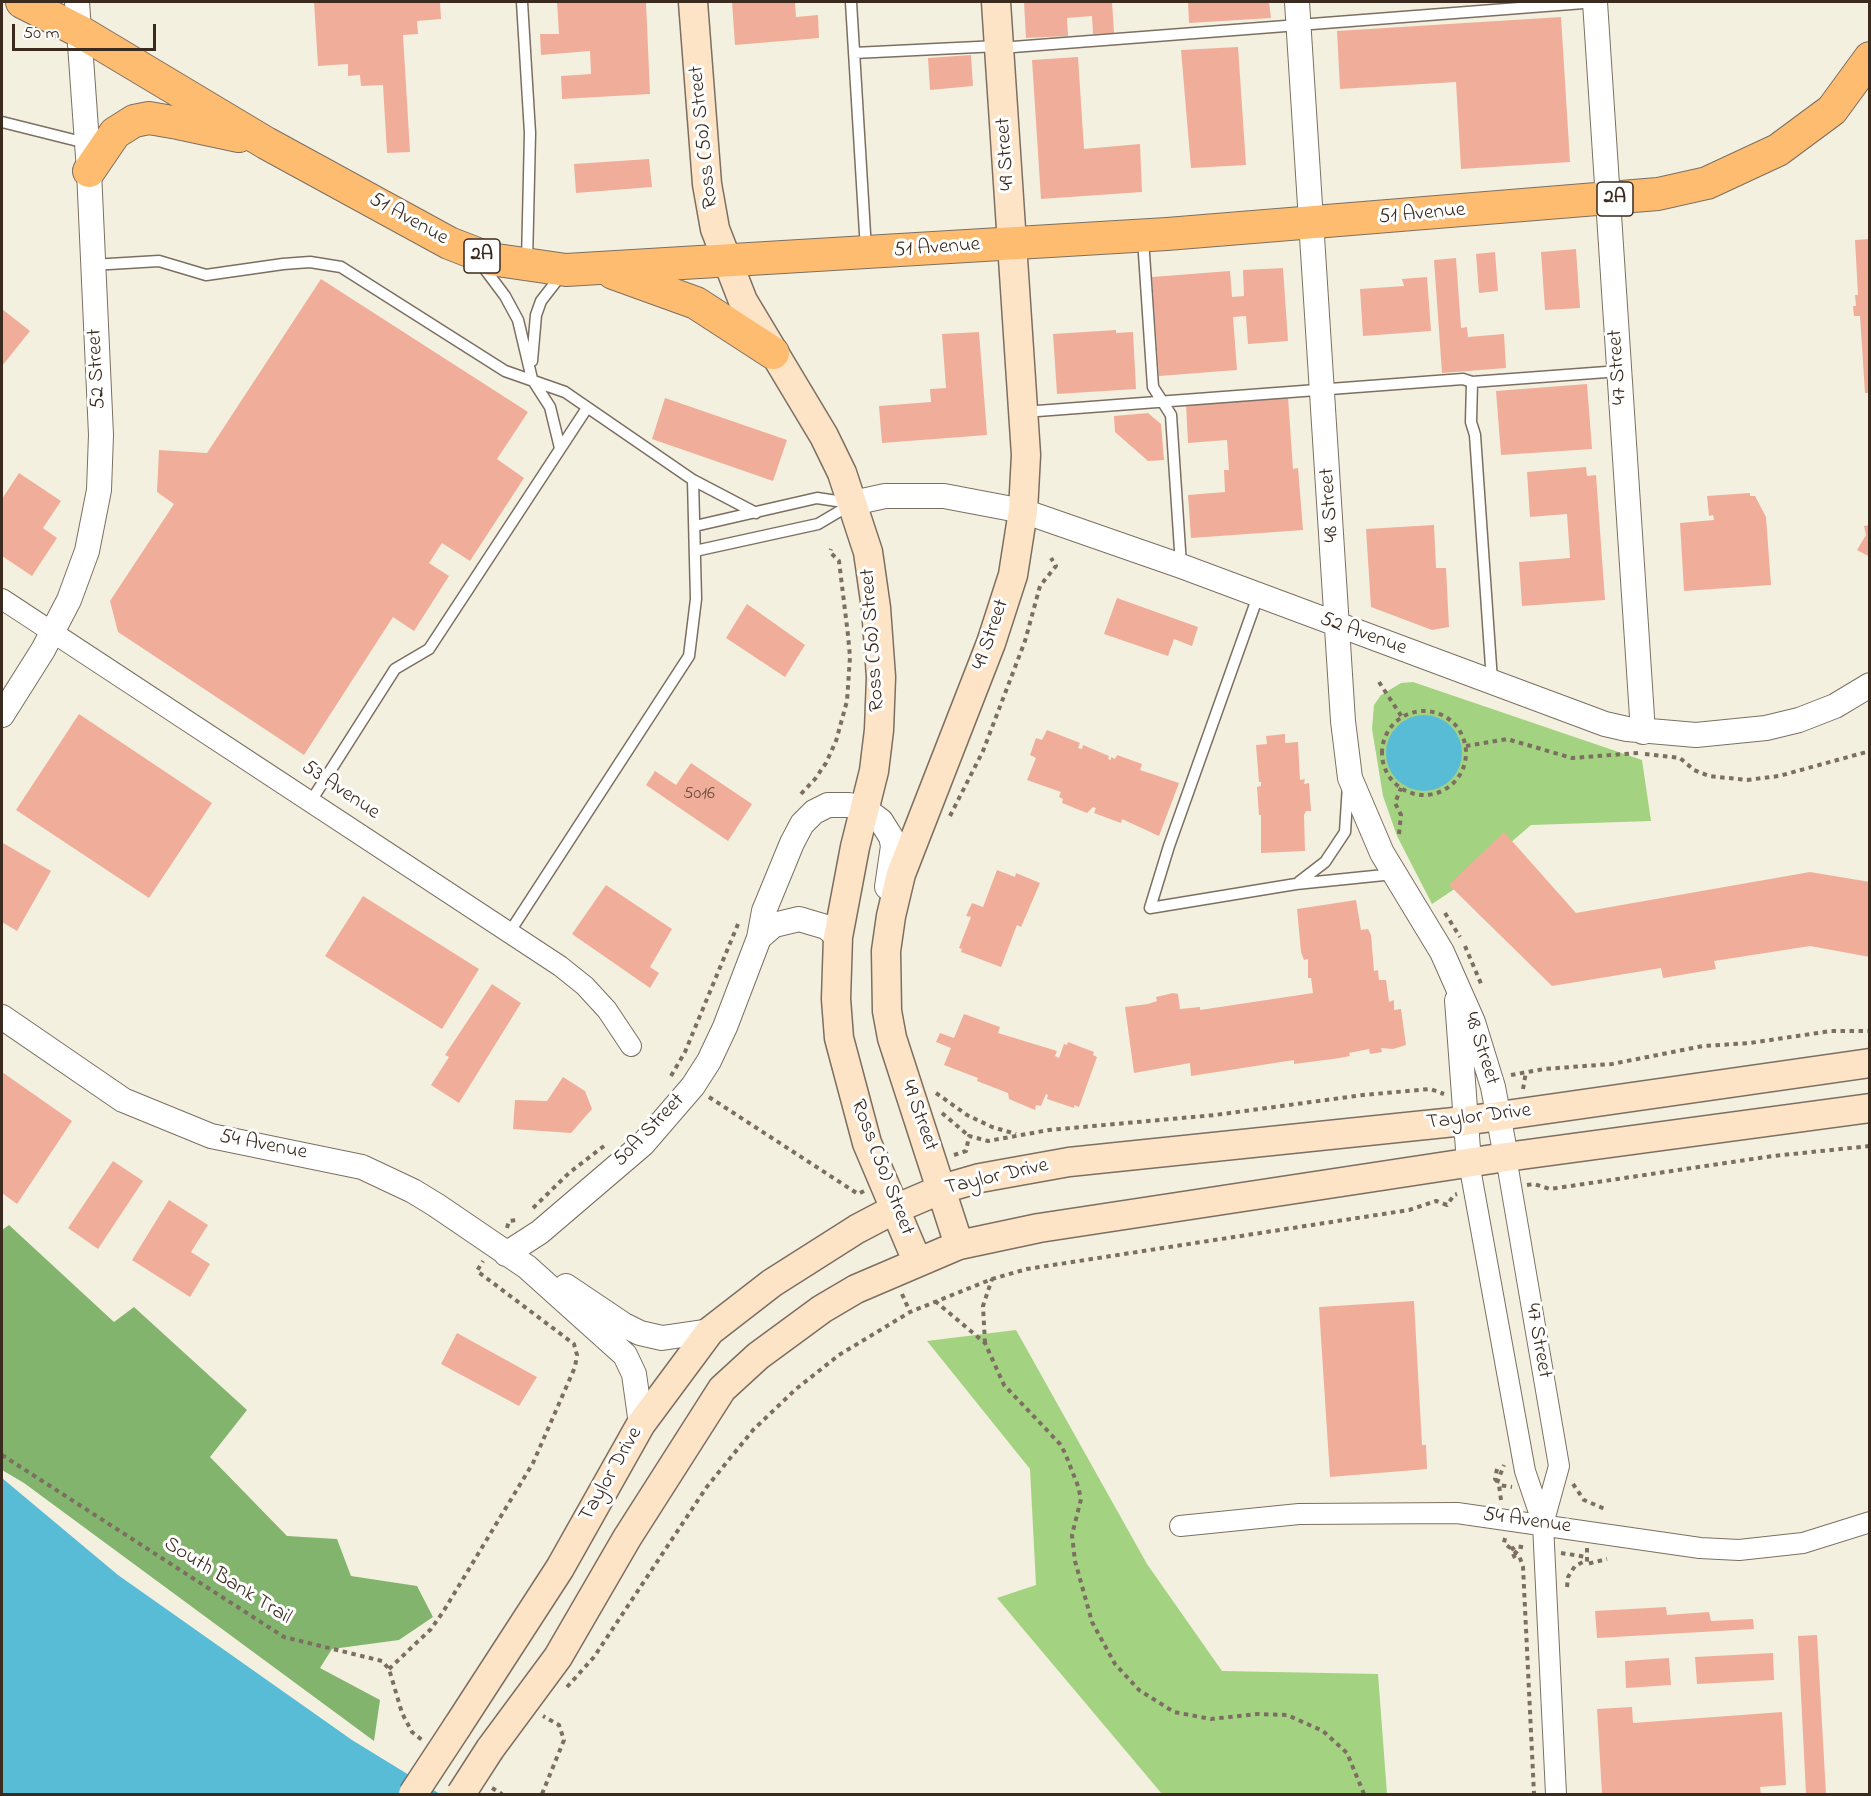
<!DOCTYPE html>
<html>
<head>
<meta charset="utf-8">
<style>
	body { margin:0 }
	#map { position:relative; width:1871px; height:1796px; overflow:hidden; background:#f4f0df; font-family:"Indie Flower",sans-serif }
	canvas { display:block }
	.frame { position:absolute; inset:0; border:3px solid #3b2a1e; pointer-events:none }
	.scale { position:absolute; left:12px; top:24px; width:144px; height:27px; box-sizing:border-box; border:3px solid #3b2a1e; border-top:0; padding-left:8px; font-size:18px; line-height:21px; white-space:nowrap; color:#3b2a1e; -webkit-text-stroke:4px #fff; paint-order:stroke }
</style>
</head>
<body>
<div id="map">
<canvas width="1871" height="1796"></canvas>
<div class="frame"></div>
<div class="scale">50 m</div>
</div>
<script>
const ctx = document.querySelector('canvas').getContext('2d');
ctx.lineJoin = 'round';
function fill(path, color) { ctx.fillStyle = color; ctx.fill(path, 'evenodd'); }
const poly = rows => new Path2D(rows.map(r => 'M' + r).join(''));
function strokePath(path, color, width, dash) { ctx.strokeStyle = color; ctx.lineWidth = width; ctx.lineCap = dash ? 'butt' : 'round'; ctx.setLineDash(dash || []); ctx.stroke(path); }
function drawText(font, color, halo, rows, align = 'center') {
  ctx.font = font + ' "Indie Flower",sans-serif'; ctx.lineWidth = 6; ctx.setLineDash([]); ctx.textBaseline = 'middle'; ctx.strokeStyle = halo; ctx.fillStyle = color; for (const [text, x, y, turn = 0] of rows) {
    ctx.save(); ctx.translate(x, y); ctx.rotate((+turn || 0) * Math.PI / 180); ctx.textAlign = isNaN(turn) ? turn : align; if (halo) ctx.strokeText(text, 0, 0); ctx.fillText(text, 0, 0); ctx.restore();
  }
}
fill(poly([
	[1413,682,1642,760,1651,821,1531,825,1465,882,1432,904,1397,836,1383,796,1372,729,1374,705,1381,695,1401,683],
	[1016,1330,1147,1564,1222,1671,1378,1674,1387,1794,1162,1794,997,1598,1036,1585,1030,1469,927,1341]
]), '#a3d280');
fill(poly([
	[9,1225,114,1322,134,1307,247,1410,210,1457,287,1536,337,1539,351,1576,417,1586,433,1617,399,1640,332,1649,320,1668,380,1700,374,1741,24,1483,2,1470,2,1230]
]), '#82b46e');
fill(poly([
	'1386 753a38 38 0 1 1 76 0a38 38 0 1 1-76 0Z',
	[2,1478,118,1575,352,1740,440,1794,2,1794]
]), '#59bcd7');
fill(poly([
	[314,2,440,2,441,19,417,21,418,34,403,35,410,152,387,153,383,85,361,86,360,75,348,76,348,64,318,66],
	[557,2,646,2,650,94,562,99,561,76,591,74,590,51,541,55,540,34,559,34],
	[732,2,795,2,796,17,818,15,819,38,735,45],
	[1024,2,1112,2,1114,33,1093,34,1092,16,1067,18,1068,36,1026,38],
	[1188,2,1269,2,1271,18,1189,23],
	[1561,17,1570,162,1461,169,1456,82,1340,89,1337,31],
	[1238,47,1246,165,1191,168,1181,50],
	[971,55,973,86,930,90,928,58],
	[1078,57,1084,149,1140,144,1142,192,1041,199,1032,60],
	[649,159,652,187,576,193,574,164],
	[1870,239,1870,393,1865,393,1860,316,1854,316,1853,306,1856,306,1855,295,1858,295,1855,240],
	[1576,249,1580,308,1545,310,1541,252],
	[1495,252,1498,291,1479,293,1476,254],
	[1456,258,1461,328,1467,327,1468,337,1504,334,1506,368,1442,373,1434,260],
	[1283,268,1288,341,1248,344,1246,316,1233,317,1237,370,1159,376,1152,277,1230,271,1232,297,1244,296,1243,270],
	[1427,277,1431,331,1363,336,1360,289,1404,286,1402,279],
	[321,279,528,412,497,459,524,478,470,561,442,543,429,563,449,576,414,631,393,617,304,755,118,632,110,601,174,504,157,492,159,450,207,453],
	[2,309,30,331,2,366],
	[1116,330,1116,333,1133,332,1136,389,1057,394,1053,334],
	[979,332,987,435,882,443,879,406,931,402,930,389,946,388,942,334],
	[1587,384,1592,449,1501,455,1496,391],
	[1288,397,1293,469,1298,468,1303,530,1191,538,1188,495,1225,492,1224,470,1229,470,1227,440,1188,443,1186,404],
	[665,398,787,440,773,481,652,439],
	[1148,413,1161,424,1164,460,1148,461,1115,432,1114,416],
	[1586,467,1587,476,1596,475,1605,600,1522,606,1519,562,1570,558,1567,514,1530,517,1527,472],
	[19,473,61,501,43,528,57,538,32,576,2,556,2,499],
	[1750,493,1750,496,1755,496,1766,517,1771,585,1684,591,1680,523,1714,520,1713,515,1709,516,1707,496],
	[1434,525,1436,568,1446,568,1449,627,1432,630,1371,607,1366,529],
	[1870,525,1870,557,1857,550,1866,535,1864,526],
	[1117,598,1198,627,1192,646,1174,639,1168,656,1104,634],
	[747,604,805,645,785,677,726,638],
	[79,714,212,803,149,898,16,810],
	[1047,730,1080,743,1078,748,1082,749,1083,745,1109,756,1108,759,1111,760,1111,757,1115,759,1117,755,1142,764,1140,770,1179,783,1159,836,1122,819,1121,823,1094,813,1096,808,1093,807,1087,813,1062,803,1063,799,1059,797,1061,792,1027,780,1036,758,1030,755,1036,738,1042,740],
	[1285,734,1285,743,1298,742,1300,780,1305,779,1304,784,1309,783,1311,811,1306,811,1304,815,1305,851,1261,853,1261,815,1259,815,1257,787,1261,786,1261,782,1259,782,1256,745,1267,744,1266,736],
	[691,763,752,804,728,841,646,785,655,771,676,785],
	[1504,832,1576,913,1810,872,1870,882,1870,957,1810,946,1714,961,1716,969,1663,978,1661,968,1552,986,1449,885],
	[3,843,51,871,17,931,2,922],
	[997,870,1015,877,1016,873,1040,883,1021,927,1017,925,1001,967,961,952,962,949,959,948,971,917,966,916,972,903,983,907],
	[606,885,672,929,650,967,659,973,650,988,572,934],
	[363,896,479,969,442,1029,325,956],
	[1356,900,1361,930,1368,929,1371,935,1374,971,1378,970,1379,980,1386,980,1389,1002,1394,1000,1394,1010,1401,1009,1406,1045,1393,1049,1381,1048,1382,1052,1370,1054,1369,1049,1349,1053,1350,1056,1340,1058,1294,1064,1294,1060,1191,1076,1190,1063,1134,1073,1125,1007,1148,1004,1157,1001,1156,997,1173,993,1178,994,1180,1009,1200,1007,1200,1010,1313,993,1311,978,1308,978,1308,959,1304,960,1301,952,1297,909],
	[492,984,521,1003,459,1103,431,1085,449,1057,445,1055],
	[964,1014,1000,1027,998,1033,1057,1051,1055,1056,1059,1058,1064,1044,1067,1045,1068,1042,1094,1052,1093,1055,1097,1057,1079,1107,1074,1105,1074,1108,1047,1099,1048,1095,1046,1094,1041,1106,1036,1105,1035,1110,1009,1099,1008,1093,977,1081,978,1078,944,1065,951,1048,936,1042,940,1033,954,1038],
	[2,1072,72,1121,17,1204,2,1193],
	[563,1077,585,1091,592,1109,571,1133,513,1129,515,1100,547,1101],
	[113,1161,143,1181,98,1249,68,1228],
	[169,1200,208,1225,191,1252,210,1264,190,1297,132,1260],
	[1414,1301,1422,1445,1426,1445,1427,1469,1330,1477,1319,1307],
	[457,1333,537,1377,519,1406,441,1364],
	[1666,1607,1667,1615,1709,1612,1711,1621,1753,1619,1754,1629,1597,1638,1595,1611],
	[1817,1635,1826,1794,1806,1794,1798,1636],
	[1773,1653,1774,1680,1697,1684,1695,1657],
	[1669,1658,1671,1685,1626,1688,1625,1661],
	[1632,1707,1633,1723,1782,1712,1786,1785,1760,1787,1761,1794,1602,1794,1597,1709]
]), '#f0ae9a');
const service = poly([
	[522,2,530,133,527,262],
	[851,2,866,250],
	[1000,48,1597,2],
	[854,53,998,46],
	[2,122,86,143],
	[1143,239,1153,387,1171,415,1181,565],
	[481,264,505,296,518,320,532,379,550,407,560,448],
	[92,265,159,261,206,275,283,264,310,262,341,267,505,371,565,392,693,480,756,513],
	[532,361,536,315,541,301,562,274],
	[1472,382,1471,422,1475,435,1492,681],
	[1024,412,1463,379,1472,382,1620,371],
	[695,526,817,498,850,503],
	[695,551,818,524,850,505],
	[1258,596,1169,846,1150,908,1296,884,1394,874],
	[311,801,395,669,429,649,587,408],
	[1299,882,1325,862,1345,832,1348,785],
	[509,933,689,656,696,599,693,480]
]);
const minor = poly([
	[2,599,560,966,585,986,607,1010,631,1046],
	[1506,1157,1559,1466,1543,1524],
	[1469,1163,1525,1471,1543,1524,1556,1794],
	[1180,1526,1299,1514,1457,1513,1700,1548,1739,1550,1803,1543,1870,1522]
]);
const tertiary = poly([
	[1297,2,1343,721,1350,778,1382,853,1442,952,1473,1022,1493,1087,1506,1157],
	[1595,2,1643,732],
	[853,503,885,496,944,496,1023,511,1181,566,1605,724,1627,729,1696,735,1766,728,1799,720,1835,706,1870,685],
	[2,715,43,650,69,600,87,551,99,490,101,435,89,171,77,2],
	[759,938,774,925,799,919,826,927,838,937],
	[1457,1000,1469,1163],
	[2,1017,123,1100,211,1136,362,1167,413,1191,436,1205,527,1267,625,1355,634,1374,641,1424],
	[506,1254,540,1232,643,1144,693,1086,709,1061,725,1027,759,938,764,911,792,843,802,824,814,812,828,805,849,805,865,809,881,821,891,837,893,846,887,887],
	[566,1286,624,1325,640,1333,662,1338,710,1331]
]);
const secondary = poly([
	[693,2,707,184,715,229,743,301,824,436,842,473,868,552,876,608,881,677,879,730,874,771,855,847,838,937,836,999,839,1038,867,1143,917,1261],
	[959,1245,892,1038,887,1011,886,951,891,916,901,874,991,643,1013,575,1023,511,1026,455,996,2],
	[457,1727,560,1568,641,1424,710,1331,772,1283,857,1229,895,1209,942,1189,980,1178,1069,1162,1464,1121,1870,1063],
	[490,1749,558,1657,627,1538,722,1389,758,1356,822,1309,856,1289,959,1245,1039,1228,1506,1157,1870,1108]
]);
const primary = poly([
	[22,2,79,31,266,143,449,243,490,259,566,270,1167,234,1658,194,1707,183,1778,150,1832,110,1870,58],
	[89,171,115,133,134,121,149,118,178,123,239,136],
	[613,273,696,303,773,353]
]);
strokePath(service, '#7c6f62', 13);
strokePath(minor, '#7c6f62', 22);
strokePath(tertiary, '#7c6f62', 26);
strokePath(secondary, '#7c6f62', 31);
strokePath(primary, '#7c6f62', 34);
strokePath(poly([
	[1379,682,1402,717],
	'1382 753a42 42 0 1 1 84 0a42 42 0 1 1-84 0Z',
	[1466,746,1507,739,1572,758,1638,753],
	[1645,754,1680,758,1694,770,1709,776,1747,780,1779,776,1870,751],
	[801,794,815,779,826,763,836,741,847,701,850,657,848,635,839,561,830,552,831,549],
	[950,816,983,751,1025,641,1040,586,1056,566,1051,558],
	[1399,834,1401,815,1395,803,1401,788],
	[1445,913,1460,937],
	[1465,946,1482,986],
	[1511,1075,1544,1069,1612,1064,1703,1046,1750,1043,1831,1031,1870,1031],
	[671,1076,685,1052,738,924],
	[1523,1089,1526,1072],
	[936,1093,967,1115,992,1127,1016,1134],
	[709,1097,858,1194,864,1191],
	[942,1113,969,1136],
	[954,1155,966,1151,969,1136,988,1141,1049,1130,1215,1115,1363,1095,1430,1089,1444,1094],
	[1527,1185,1534,1184,1550,1189,1773,1156,1870,1146],
	[533,1208,569,1173,604,1146],
	[507,1228,509,1221,518,1220],
	[902,1294,910,1312],
	[935,1301,985,1343,1004,1385,1060,1444,1065,1453,1078,1486,1081,1499,1072,1535,1075,1561,1092,1622,1115,1664,1139,1690,1174,1712,1211,1719,1257,1714,1287,1715,1323,1731,1347,1753,1364,1794],
	[985,1343,983,1306,992,1279],
	[2,1455,284,1637,382,1661,389,1669,402,1713,412,1732,422,1740],
	[1497,1469,1495,1479,1499,1484],
	[1497,1483,1504,1465],
	[1573,1484,1584,1500,1605,1509],
	[1501,1500,1499,1485,1512,1487],
	[1505,1538,1504,1543,1519,1555,1523,1567,1534,1794],
	[1587,1548,1587,1564,1607,1559],
	[1561,1553,1587,1557],
	[1515,1558,1511,1550,1516,1546,1527,1548],
	[1567,1587,1568,1577,1575,1566,1587,1560],
	[389,1669,431,1629,443,1612,533,1463,575,1367,577,1355,574,1344,477,1271,483,1261],
	[567,1687,594,1657,706,1488,753,1430,796,1389,839,1355,910,1312,992,1279,1027,1269,1409,1210,1436,1201,1447,1205,1454,1195,1457,1194],
	[492,1788,502,1794],
	[542,1794,564,1740,559,1725,543,1716]
]), '#7c6f62', 4, [4.5, 4.5]);
strokePath(service, '#fff', 10);
strokePath(minor, '#fff', 20);
strokePath(tertiary, '#fff', 24);
strokePath(secondary, '#fee4c6', 28);
strokePath(primary, '#fdbc70', 32);
const secondaryBridge = poly([
	[413,1794,457,1727],
	[461,1794,490,1749]
]);
strokePath(secondaryBridge, '#7c6f62', 31, []);
strokePath(secondaryBridge, '#fee4c6', 28);
drawText('18px', '#684b3d', null, [
	["5016",699,795]
]);
for (const [x, y, w] of [
	[1615,199,36],
	[482,256,36]
]) { const box = new Path2D(); box.roundRect(x - w / 2, y - 17, w, 34, 4.5); ctx.fillStyle = '#fff'; ctx.fill(box); strokePath(box, '#3b2a1e', 1.5); }
drawText('bold 20px', '#3b2a1e', null, [
	["2A",1615,199],
	["2A",482,256]
]);
drawText('21px', '#3b2a1e', '#fff', [
	["Ross (50) Street",705,137,-96],
	["49 Street",1007,154,-94],
	["51 Avenue",1422,215,-5],
	["51 Avenue",408,220,29],
	["51 Avenue",937,249,-4],
	["47 Street",1619,367,-94],
	["52 Street",98,369,-93],
	["48 Street",1331,505,-94],
	["49 Street",992,635,-71],
	["52 Avenue",1363,635,20],
	["Ross (50) Street",874,640,-94],
	["53 Avenue",340,791,34],
	["48 Street",1480,1049,72],
	["49 Street",918,1116,70],
	["Taylor Drive",1479,1118,-7],
	["50A Street",650,1131,-46],
	["54 Avenue",263,1146,11],
	["Ross (50) Street",881,1168,69],
	["Taylor Drive",997,1178,-13],
	["47 Street",1537,1341,80],
	["Taylor Drive",612,1475,-60],
	["54 Avenue",1527,1522,8],
	["South Bank Trail",227,1582,32]
]);
</script>
</body>
</html>
